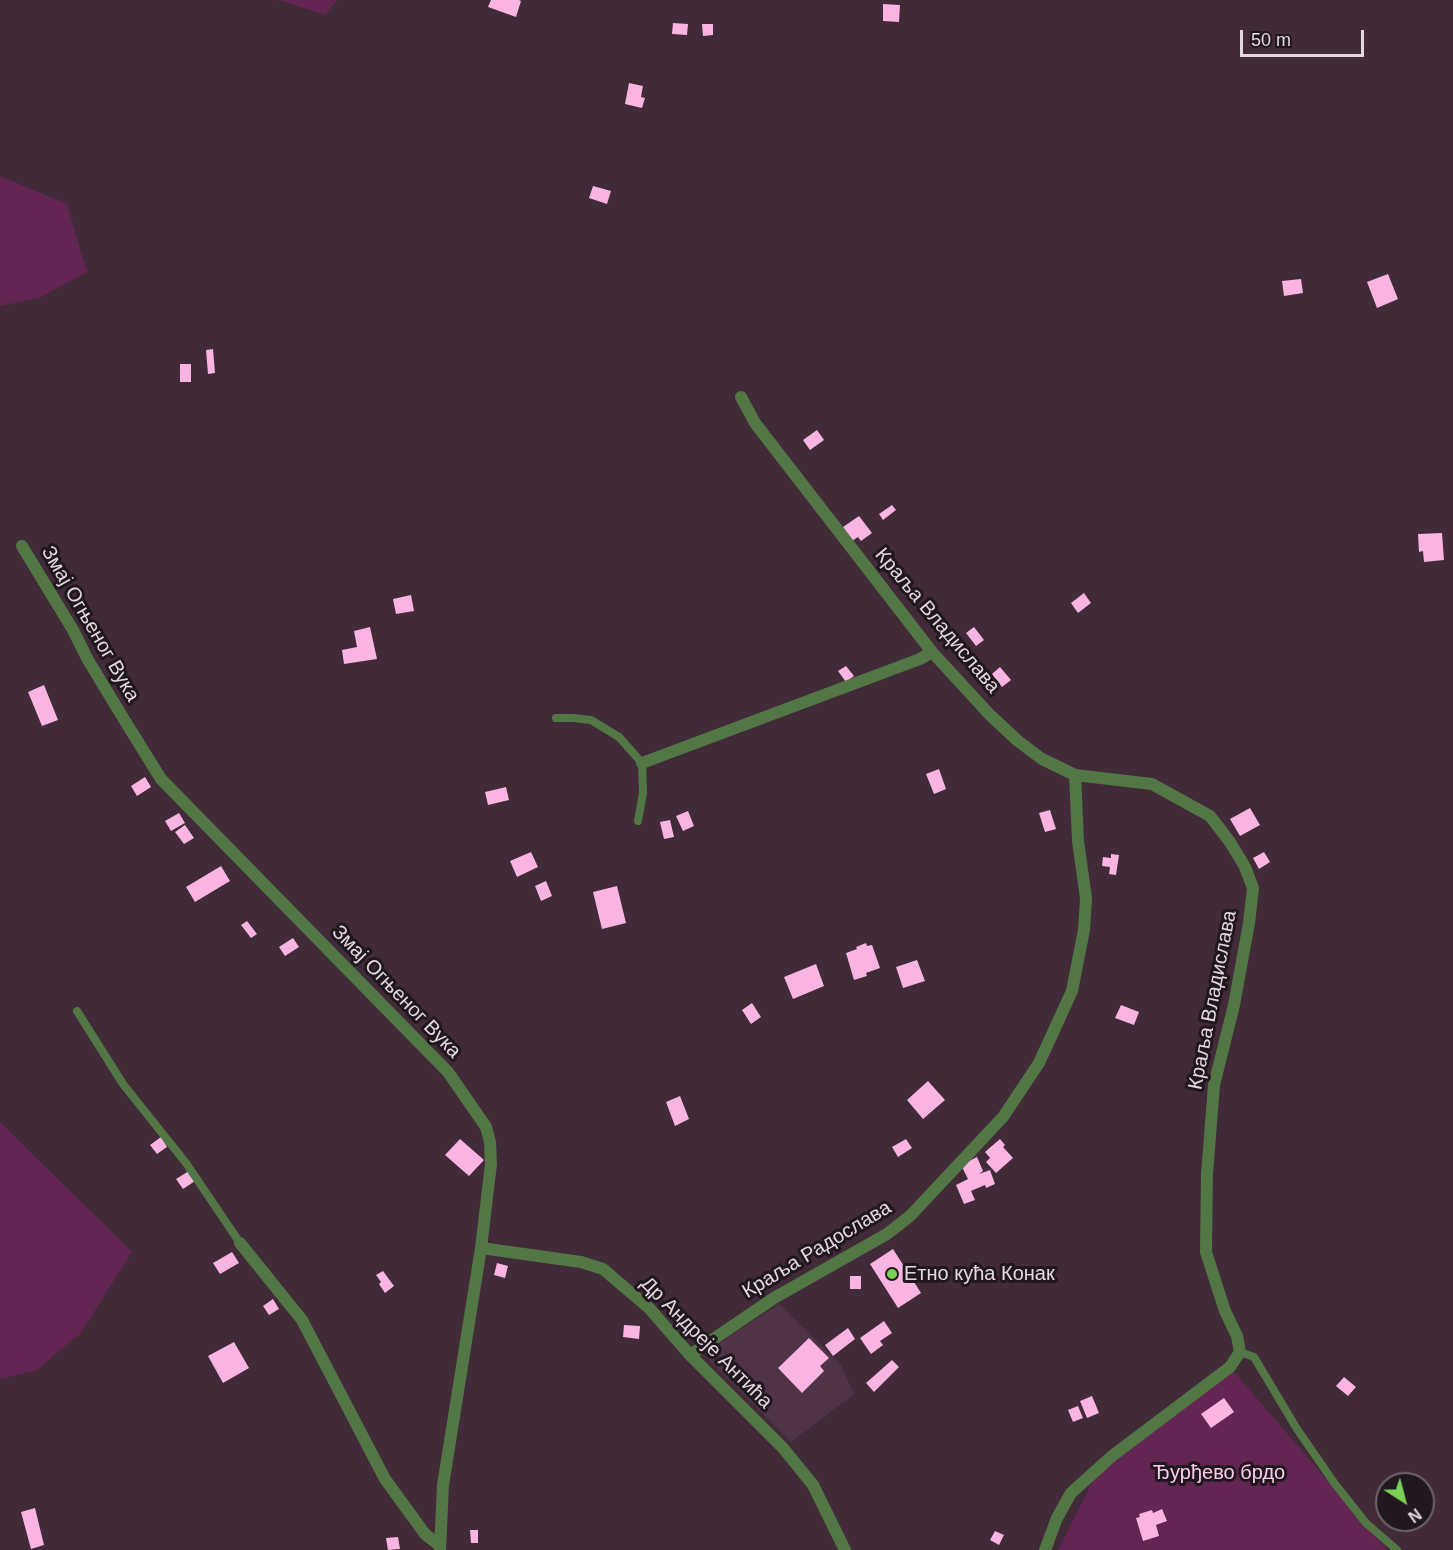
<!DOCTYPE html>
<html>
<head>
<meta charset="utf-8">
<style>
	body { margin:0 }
	#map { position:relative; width:1453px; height:1550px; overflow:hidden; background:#412b39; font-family:Helvetica,sans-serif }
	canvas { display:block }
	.north { position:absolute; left:1375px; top:1472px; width:60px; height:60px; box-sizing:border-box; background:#21171e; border:2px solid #6f646c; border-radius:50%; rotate:144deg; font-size:16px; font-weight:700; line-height:24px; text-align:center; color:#e5d7e0 }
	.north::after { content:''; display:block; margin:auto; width:21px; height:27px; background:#7bd156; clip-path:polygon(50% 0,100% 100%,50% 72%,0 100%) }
	.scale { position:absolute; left:1240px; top:30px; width:124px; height:27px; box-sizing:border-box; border:3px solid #e5d7e0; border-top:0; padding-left:8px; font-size:18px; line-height:21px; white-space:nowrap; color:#e5d7e0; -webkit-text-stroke:4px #21171e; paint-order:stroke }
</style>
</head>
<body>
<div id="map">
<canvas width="1453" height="1550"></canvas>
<div class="north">N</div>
<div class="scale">50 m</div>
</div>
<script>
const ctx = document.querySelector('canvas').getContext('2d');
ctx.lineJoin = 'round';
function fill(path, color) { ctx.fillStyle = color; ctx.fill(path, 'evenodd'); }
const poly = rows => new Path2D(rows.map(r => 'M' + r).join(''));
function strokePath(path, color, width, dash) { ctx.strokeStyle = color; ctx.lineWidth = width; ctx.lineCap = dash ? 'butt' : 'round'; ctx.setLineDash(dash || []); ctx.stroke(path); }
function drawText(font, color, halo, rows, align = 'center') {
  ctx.font = font + ' Helvetica,sans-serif'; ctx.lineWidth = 6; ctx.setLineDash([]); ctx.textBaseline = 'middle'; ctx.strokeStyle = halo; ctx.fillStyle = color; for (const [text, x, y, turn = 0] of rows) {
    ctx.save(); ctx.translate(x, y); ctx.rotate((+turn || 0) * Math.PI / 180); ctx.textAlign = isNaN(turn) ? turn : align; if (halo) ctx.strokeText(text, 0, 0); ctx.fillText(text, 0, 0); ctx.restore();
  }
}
fill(poly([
	[779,1304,841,1365,854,1394,791,1442,710,1361,710,1349]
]), '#4f3346');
fill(poly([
	[279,0,337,0,325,15],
	[0,176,67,204,87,272,39,298,0,306],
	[0,1122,132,1252,80,1334,35,1371,0,1379],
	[1230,1367,1387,1550,1058,1550,1100,1467]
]), '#632652');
fill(poly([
	[491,0,519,0,521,1,516,17,488,7],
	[883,4,900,5,899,22,883,21],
	[673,23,688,24,687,35,672,34],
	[702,24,713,24,713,35,703,36],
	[629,83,643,86,641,97,645,98,642,108,625,104],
	[593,186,611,191,607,204,589,198],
	[1388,274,1398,299,1377,308,1367,282],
	[1301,279,1303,293,1284,296,1282,281],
	[213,349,215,373,208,374,206,350],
	[180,364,191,364,191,382,180,382],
	[817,430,824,440,810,450,803,440],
	[892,505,896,510,883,520,879,514],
	[859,516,872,533,861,541,858,537,852,541,843,527],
	[1442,533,1444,560,1424,562,1423,551,1419,552,1418,534],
	[1084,593,1091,603,1078,613,1071,603],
	[411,595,414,611,396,614,393,599],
	[370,627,377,659,344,664,342,650,357,647,354,631],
	[974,627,984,640,976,646,966,633],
	[846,666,854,676,846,682,838,671],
	[1000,667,1011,680,1002,687,992,674],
	[44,685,58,720,42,726,28,692],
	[939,769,946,789,934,794,926,774],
	[145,777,151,787,137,796,131,786],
	[506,787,509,800,488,805,485,792],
	[1250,808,1260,825,1240,836,1230,819],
	[1050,810,1056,829,1045,832,1039,813],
	[688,811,694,826,683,831,676,816],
	[179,813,185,823,171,831,165,821],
	[670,820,674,837,664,839,660,822],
	[185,825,194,838,184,844,175,832],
	[531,852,538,867,517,877,510,861],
	[1264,852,1270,862,1259,869,1253,858],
	[1111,854,1119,855,1116,875,1109,874,1110,867,1102,866,1103,857,1111,858],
	[221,866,230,881,195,902,186,887],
	[546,881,552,896,541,901,535,886],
	[617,886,626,923,602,929,593,892],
	[247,921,257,934,251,938,241,925],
	[293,938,299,947,285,956,279,947],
	[866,943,867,946,872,945,880,968,866,973,867,976,854,980,846,953,857,949,856,947],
	[917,960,925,981,903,988,896,967],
	[816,964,824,986,793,999,784,977],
	[752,1003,761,1017,751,1024,742,1010],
	[1121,1005,1139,1012,1134,1025,1115,1018],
	[928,1081,945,1100,923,1119,907,1100],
	[680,1096,689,1119,675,1126,666,1102],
	[161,1137,167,1147,157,1154,150,1145],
	[460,1139,484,1160,469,1176,445,1155],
	[906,1139,912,1148,898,1157,892,1147],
	[1000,1139,1005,1145,1003,1147,1013,1158,996,1173,986,1162,990,1158,985,1152],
	[977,1157,983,1171,979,1174,990,1170,995,1184,986,1188,985,1185,971,1191,975,1200,964,1204,956,1185,968,1179,961,1165],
	[189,1171,195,1181,183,1189,176,1179],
	[893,1249,921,1293,898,1308,870,1264],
	[232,1252,239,1263,220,1274,213,1263],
	[497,1263,508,1266,505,1278,494,1275],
	[383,1271,394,1286,385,1293,379,1284,381,1282,376,1275],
	[850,1276,861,1276,861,1289,850,1289],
	[273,1299,279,1309,269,1315,263,1306],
	[884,1321,892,1333,880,1341,883,1345,871,1354,860,1338],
	[624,1325,640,1326,639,1339,623,1337],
	[848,1328,855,1339,833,1356,825,1345],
	[809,1338,829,1358,820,1366,824,1371,802,1393,778,1368],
	[234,1342,249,1368,223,1383,208,1356],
	[892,1360,899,1367,874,1392,866,1383],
	[1344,1377,1356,1387,1348,1396,1336,1386],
	[1092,1396,1099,1413,1087,1418,1080,1401],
	[1224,1398,1234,1412,1211,1428,1201,1414],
	[1078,1406,1083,1418,1073,1422,1068,1410],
	[35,1508,44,1545,31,1549,21,1512],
	[1162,1509,1167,1521,1156,1525,1159,1536,1143,1541,1136,1518,1140,1517,1139,1514,1152,1510,1153,1513],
	[470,1530,478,1530,478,1543,471,1543],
	[995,1531,1004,1535,999,1545,990,1540],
	[398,1537,400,1549,388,1550,386,1538]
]), '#fab4e2');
strokePath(poly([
	[556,718,573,718,591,720,619,737,642,763,643,793,638,821],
	[77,1011,123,1084,186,1163,240,1243],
	[1240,1352,1254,1357,1297,1429,1335,1484,1366,1523,1397,1550]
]), '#537645', 8);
strokePath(poly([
	[741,397,755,423,932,652,990,715,1018,741,1042,759,1075,775,1152,784,1210,816,1230,842,1245,867,1253,888,1249,923,1234,1005,1214,1085,1207,1174,1206,1252,1225,1311,1237,1336,1240,1352,1230,1367,1112,1456,1071,1493,1057,1518,1045,1550],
	[22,546,73,630,88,660,125,721,161,779,448,1072,486,1127,490,1142,491,1164,481,1248,443,1485,440,1550],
	[642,763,920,659,932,652],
	[240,1243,302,1320,385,1479,425,1534,439,1545],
	[481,1248,581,1262,603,1269,649,1308,690,1355,783,1448,813,1485,845,1550],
	[690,1355,774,1298,887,1234,910,1216,1003,1117,1039,1063,1072,991,1084,930,1086,898,1078,841,1075,775]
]), '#537645', 12);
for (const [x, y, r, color] of [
	[892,1274,6,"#7bd156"]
]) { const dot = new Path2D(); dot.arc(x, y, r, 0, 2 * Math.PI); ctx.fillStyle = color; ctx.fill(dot); strokePath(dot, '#21171e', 2); }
drawText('20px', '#e5d7e0', '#21171e', [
	["Краља Владислава",937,621,50],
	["Змај Огњеног Вука",90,624,60],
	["Змај Огњеног Вука",396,992,46],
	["Краља Владислава",1213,1000,-79],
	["Краља Радослава",817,1250,-31],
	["Др Андреје Антића",706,1343,45]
]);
drawText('20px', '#e5d7e0', '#21171e', [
	["Етно кућа Конак",904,1274]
], 'left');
drawText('20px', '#f9cce9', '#21171e', [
	["Ђурђево брдо",1219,1473]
]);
</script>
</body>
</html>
